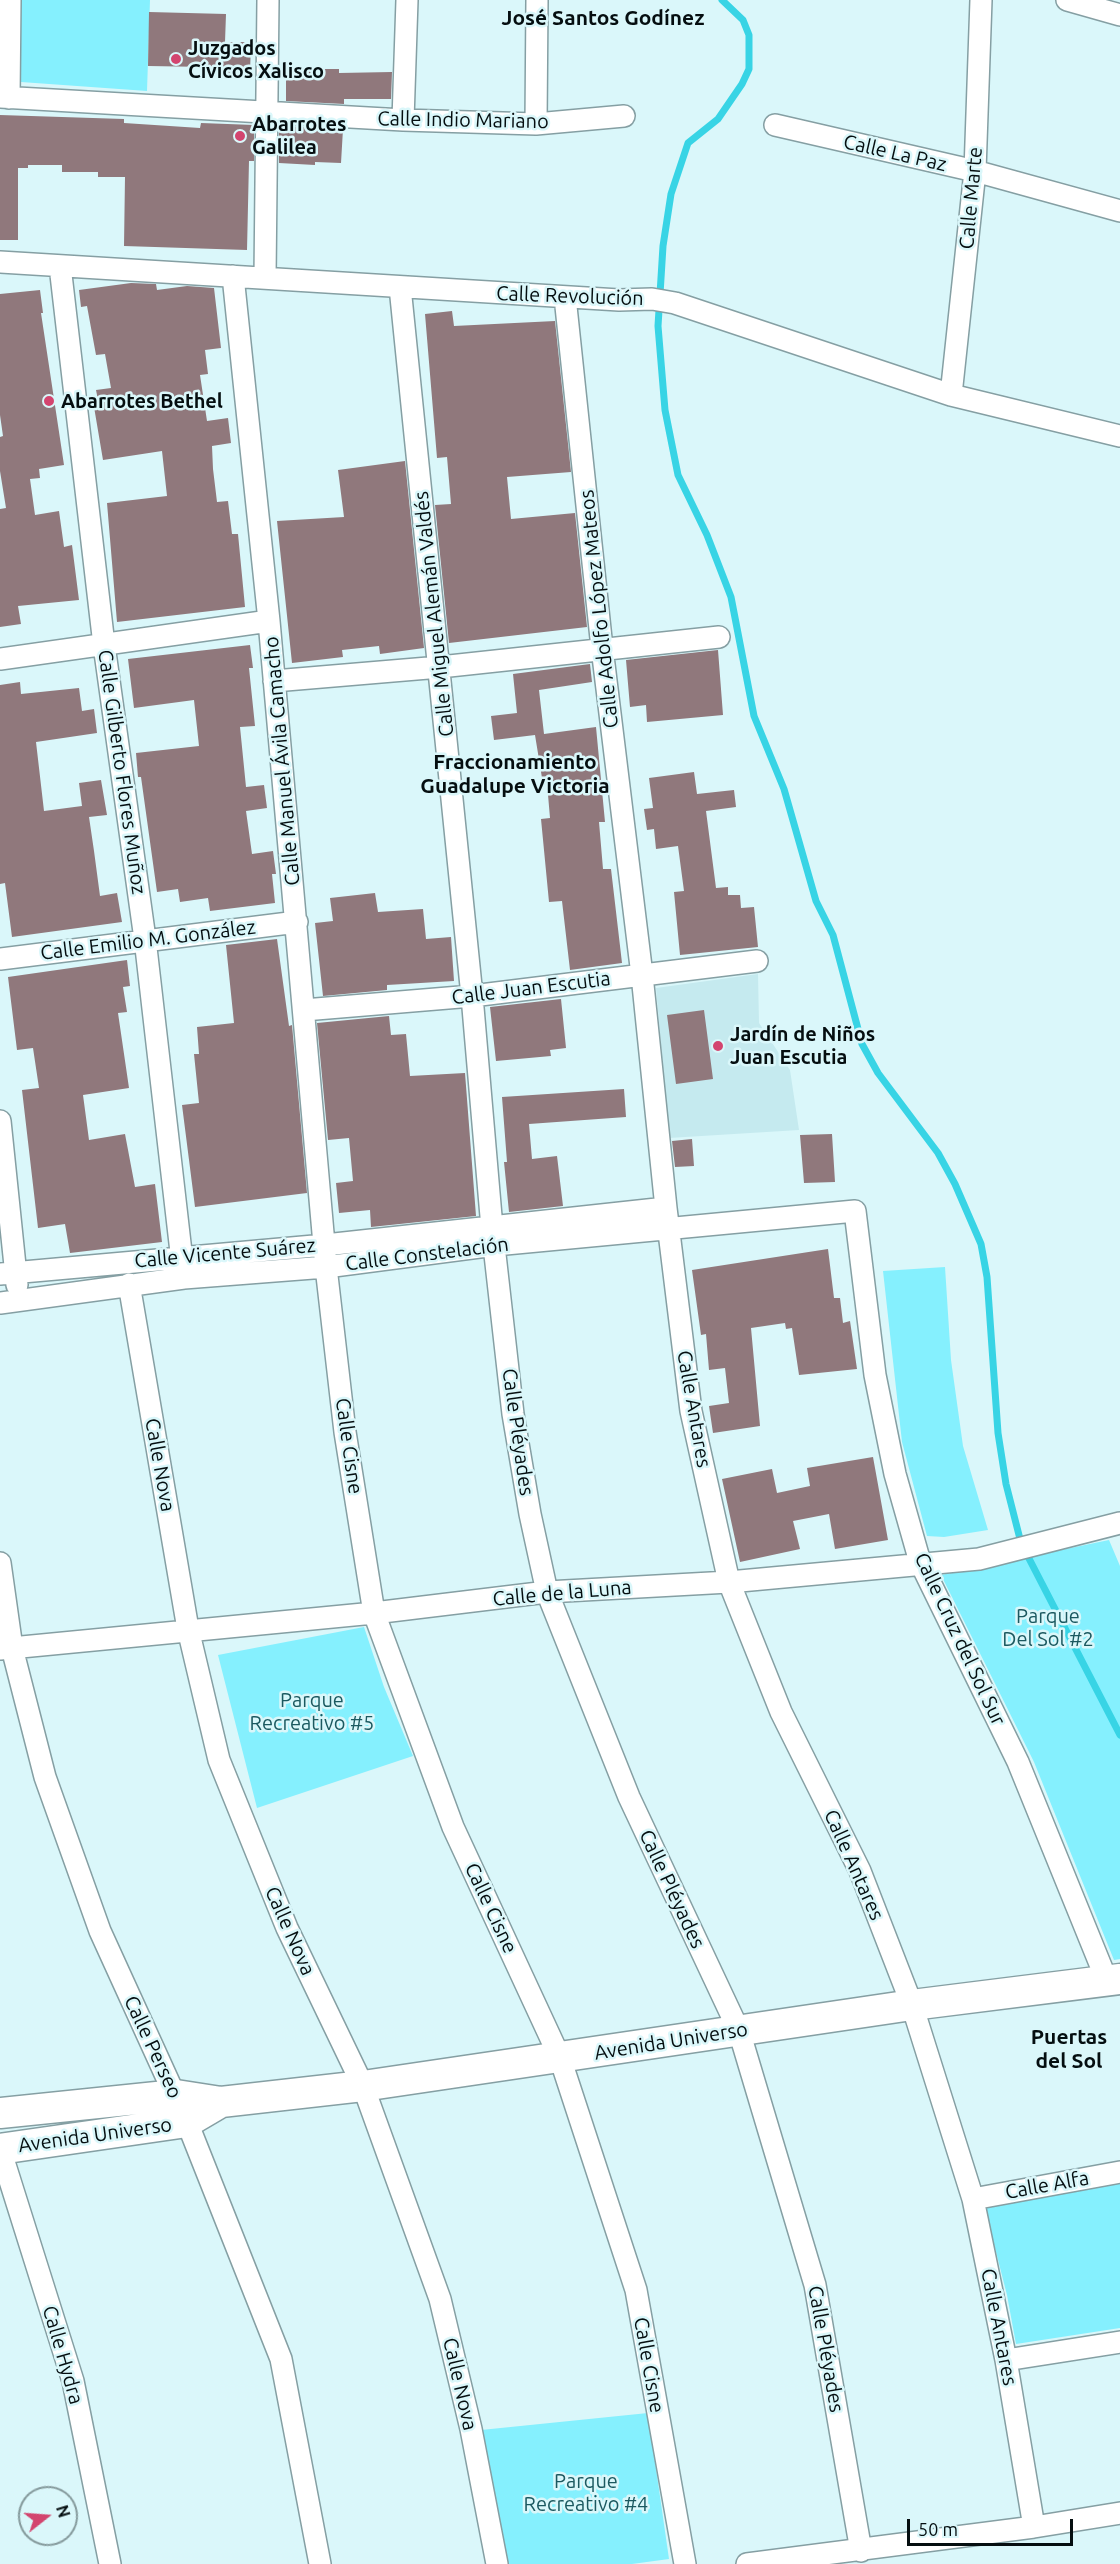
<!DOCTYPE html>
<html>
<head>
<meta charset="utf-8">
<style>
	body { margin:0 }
	#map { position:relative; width:1120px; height:2564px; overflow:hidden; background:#daf7fa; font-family:Ubuntu,sans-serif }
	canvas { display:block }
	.north { position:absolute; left:18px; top:2486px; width:60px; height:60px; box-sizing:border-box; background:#daf7fa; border:2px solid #859a9c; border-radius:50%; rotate:73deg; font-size:16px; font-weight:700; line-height:24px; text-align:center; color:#050e10 }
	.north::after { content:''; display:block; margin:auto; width:21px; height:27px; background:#d3456f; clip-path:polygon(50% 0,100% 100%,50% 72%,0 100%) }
	.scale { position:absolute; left:907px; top:2519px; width:166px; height:27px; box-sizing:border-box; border:3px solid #050e10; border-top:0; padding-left:8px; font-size:18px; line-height:21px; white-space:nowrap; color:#050e10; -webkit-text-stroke:4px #daf7fa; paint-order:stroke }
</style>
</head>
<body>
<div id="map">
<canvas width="1120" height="2564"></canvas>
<div class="north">N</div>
<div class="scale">50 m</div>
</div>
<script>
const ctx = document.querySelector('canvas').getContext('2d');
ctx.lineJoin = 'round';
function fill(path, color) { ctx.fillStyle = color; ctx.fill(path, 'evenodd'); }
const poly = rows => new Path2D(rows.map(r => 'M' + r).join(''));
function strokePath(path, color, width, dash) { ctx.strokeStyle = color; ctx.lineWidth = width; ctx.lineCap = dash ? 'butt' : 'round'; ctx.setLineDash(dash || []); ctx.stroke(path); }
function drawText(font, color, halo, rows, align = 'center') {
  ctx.font = font + ' Ubuntu,sans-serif'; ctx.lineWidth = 5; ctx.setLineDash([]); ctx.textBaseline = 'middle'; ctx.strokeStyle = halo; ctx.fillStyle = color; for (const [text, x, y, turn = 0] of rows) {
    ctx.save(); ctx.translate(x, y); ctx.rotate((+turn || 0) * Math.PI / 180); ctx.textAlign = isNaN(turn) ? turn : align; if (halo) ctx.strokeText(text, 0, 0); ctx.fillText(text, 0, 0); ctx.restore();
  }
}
fill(poly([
	[758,974,759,1023,790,1070,799,1130,669,1138,656,988]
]), '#c5eaef');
fill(poly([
	[21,0,150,0,147,91,21,82],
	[945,1267,951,1360,963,1446,988,1530,944,1537,927,1536,902,1442,883,1271],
	[1109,1540,1120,1566,1120,1959,1114,1960,1034,1762,941,1575],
	[364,1627,384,1687,413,1756,257,1808,218,1655],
	[1120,2183,1120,2328,1016,2344,1007,2295,984,2205],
	[648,2413,669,2559,632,2564,504,2564,481,2430]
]), '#85f0fe');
strokePath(poly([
	[722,0,743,20,749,35,749,69,742,84,718,119,688,143,671,194,663,246,658,326,665,410,678,475,707,535,731,597,754,716,784,789,816,901,833,935,862,1044,878,1073,938,1153,955,1184,981,1244,987,1277,998,1433,1006,1484,1021,1543,1120,1735]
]), '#38d4e5', 7);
fill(poly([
	[149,12,226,14,225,42,251,42,250,73,208,72,208,67,148,66],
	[286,69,339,69,339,73,392,72,391,99,344,99,344,104,286,101],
	[0,115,124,119,124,123,200,128,201,123,254,125,254,161,249,161,247,250,124,246,125,177,98,177,98,172,62,172,62,165,28,165,28,168,18,168,18,240,0,240],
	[286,126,343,129,341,163,315,162,315,165,279,163,279,127],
	[131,283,156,284,157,290,187,286,214,288,221,348,205,350,208,374,200,375,207,421,228,418,231,443,212,446,213,469,217,502,228,501,232,534,238,534,245,607,117,622,107,503,167,496,162,451,103,460,93,401,98,400,96,390,111,388,105,354,96,355,87,306,81,307,79,290],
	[40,290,43,313,41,313,64,465,39,469,40,478,30,479,35,515,59,511,64,547,72,545,79,600,18,606,21,624,0,627,0,509,6,508,0,471,0,437,3,436,0,415,0,294],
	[452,311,454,326,555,321,571,472,507,477,511,519,575,513,587,627,449,643,435,505,451,504,447,457,437,458,425,314],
	[405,461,424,648,380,654,379,646,342,650,343,657,292,663,277,521,344,517,338,470],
	[250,645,253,668,249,668,255,726,240,727,246,787,264,785,267,808,246,811,252,854,273,851,276,874,272,874,275,903,210,911,208,898,180,902,178,889,157,892,141,777,138,777,136,753,199,746,194,700,134,708,128,659],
	[718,650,723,715,647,722,646,705,630,707,626,660],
	[590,664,592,682,539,690,544,734,596,727,605,822,599,822,603,869,611,869,622,963,570,970,562,901,549,902,541,819,550,818,547,783,543,784,535,735,494,740,491,716,517,713,513,674],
	[20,682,21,694,79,688,82,711,94,709,97,733,36,742,44,811,82,806,79,783,101,780,107,815,89,817,94,851,100,896,117,893,122,922,12,937,5,883,0,884,0,685],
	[694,772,697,794,734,790,736,807,706,811,716,888,728,887,728,895,740,895,741,908,754,907,758,947,680,955,674,892,684,891,678,846,656,849,654,829,647,830,644,809,653,808,649,778],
	[375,893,378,912,423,909,426,939,451,937,454,981,387,985,387,990,323,996,315,923,333,921,330,898],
	[277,939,289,1026,292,1025,307,1193,195,1207,182,1105,199,1103,194,1054,199,1054,197,1027,234,1023,226,945],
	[127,960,130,986,123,987,127,1012,118,1013,129,1088,83,1095,89,1140,125,1134,135,1187,155,1184,162,1242,70,1253,65,1224,38,1228,22,1090,39,1088,33,1048,17,1050,8,977],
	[561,999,566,1048,550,1050,551,1056,496,1061,490,1007],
	[704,1010,713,1079,676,1084,667,1015],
	[389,1016,391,1035,406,1034,410,1076,465,1073,476,1216,371,1227,370,1210,339,1213,336,1183,353,1181,349,1138,328,1140,317,1023],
	[624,1089,626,1117,529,1124,532,1159,557,1156,563,1206,509,1212,504,1162,507,1162,502,1097],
	[832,1134,835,1182,804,1183,800,1135],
	[692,1139,694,1166,675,1167,672,1141],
	[828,1249,834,1298,840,1298,843,1323,850,1321,857,1369,799,1375,792,1328,786,1329,785,1323,751,1328,760,1426,713,1433,709,1406,729,1403,725,1368,709,1370,706,1334,701,1335,692,1270],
	[873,1457,888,1540,835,1549,829,1514,793,1521,800,1549,740,1562,722,1479,772,1469,777,1493,810,1486,807,1468]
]), '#90787c');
const street = poly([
	[1067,0,1120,15],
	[0,97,403,120,536,124,624,116],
	[9,98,10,0],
	[403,120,407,0],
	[536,124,537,0],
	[775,125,975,171,1120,211],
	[0,262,619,300,652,299,675,303,951,395,1120,436],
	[60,266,104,645,145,939,184,1278],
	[233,276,269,621,326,1267,345,1432,374,1613,453,1827,560,2058,636,2290,685,2564],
	[265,277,268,0],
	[400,287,472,996,492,1228,513,1414,530,1514,547,1592,629,1797,739,2031,815,2285,861,2551],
	[565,297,602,648,642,975,666,1208,691,1411,729,1582,781,1712,860,1871,912,2005,973,2199,1006,2360,1034,2527],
	[951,395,975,171,981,0],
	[0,659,269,621],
	[274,681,440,667,719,637],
	[0,959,297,922],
	[304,1010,472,996,757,961],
	[0,1121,17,1285],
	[0,1274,325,1245,666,1208],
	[129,1284,188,1629,219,1760,287,1928,363,2086,440,2299,471,2429,497,2564],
	[0,1303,184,1278,326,1267,495,1245,855,1211,875,1375,895,1474,920,1562,1018,1762,1107,1981],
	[0,1563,12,1648,45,1777,100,1931,187,2122,281,2359,320,2564],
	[0,1649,374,1613,547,1592,729,1582,979,1559,1120,1523],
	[0,2149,73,2381,110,2564],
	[973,2199,1120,2172],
	[1006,2360,1120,2342],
	[747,2564,1034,2527,1120,2513]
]);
const secondary = poly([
	[0,2113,176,2095,221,2102,363,2086,912,2005,1120,1979],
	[0,2149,187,2122,221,2102]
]);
strokePath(street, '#859fa3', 24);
strokePath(secondary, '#859fa3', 33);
strokePath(street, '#fff', 21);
strokePath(secondary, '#fff', 30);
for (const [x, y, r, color] of [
	[176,59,6,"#d3456f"],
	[240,136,6,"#d3456f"],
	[49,401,6,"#d3456f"],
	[718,1046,6,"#d3456f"]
]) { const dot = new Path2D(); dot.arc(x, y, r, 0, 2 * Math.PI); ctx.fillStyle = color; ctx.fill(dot); strokePath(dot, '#daf7fa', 2); }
drawText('bold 20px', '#050e10', '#daf7fa', [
	["Juzgados",188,48],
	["Cívicos Xalisco",188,71],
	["Abarrotes",252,124],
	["Galilea",252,147],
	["Abarrotes Bethel",61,401],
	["Jardín de Niños",730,1034],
	["Juan Escutia",730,1057]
], 'left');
drawText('20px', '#050e10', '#daf7fa', [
	["Calle Indio Mariano",463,120,1],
	["Calle La Paz",895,153,13],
	["Calle Marte",971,198,-85],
	["Calle Revolución",570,296,2],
	["Calle Adolfo López Mateos",599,609,-96],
	["Calle Miguel Alemán Valdés",434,614,-96],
	["Calle Manuel Ávila Camacho",282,761,-95],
	["Calle Gilberto Flores Muñoz",122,772,82],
	["Calle Emilio M. González",148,940,-7],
	["Calle Juan Escutia",531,988,-7],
	["Calle Vicente Suárez",225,1253,-5],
	["Calle Constelación",427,1254,-7],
	["Calle Antares",694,1409,80],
	["Calle Pléyades",518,1432,82],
	["Calle Cisne",349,1446,82],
	["Calle Nova",160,1465,80],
	["Calle de la Luna",562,1593,-5],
	["Calle Cruz del Sol Sur",960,1639,65],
	["Calle Antares",854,1865,66],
	["Calle Pléyades",672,1889,65],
	["Calle Cisne",491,1908,65],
	["Calle Nova",290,1931,66],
	["Avenida Universo",671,2041,-9],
	["Calle Perseo",153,2047,65],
	["Avenida Universo",95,2135,-8],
	["Calle Alfa",1047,2185,-10],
	["Calle Antares",999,2327,79],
	["Calle Pléyades",826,2349,80],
	["Calle Hydra",63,2355,74],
	["Calle Cisne",649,2365,80],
	["Calle Nova",460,2384,77]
]);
drawText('20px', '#1b5960', '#daf7fa', [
	["Parque",1048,1616],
	["Del Sol #2",1048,1639],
	["Parque",312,1700],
	["Recreativo #5",312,1723],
	["Parque",586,2481],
	["Recreativo #4",586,2504]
]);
drawText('bold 21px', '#050e10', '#daf7fa', [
	["José Santos Godínez",603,18],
	["Fraccionamiento",515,762],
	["Guadalupe Victoria",515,786],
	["Puertas",1069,2037],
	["del Sol",1069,2061]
]);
</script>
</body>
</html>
